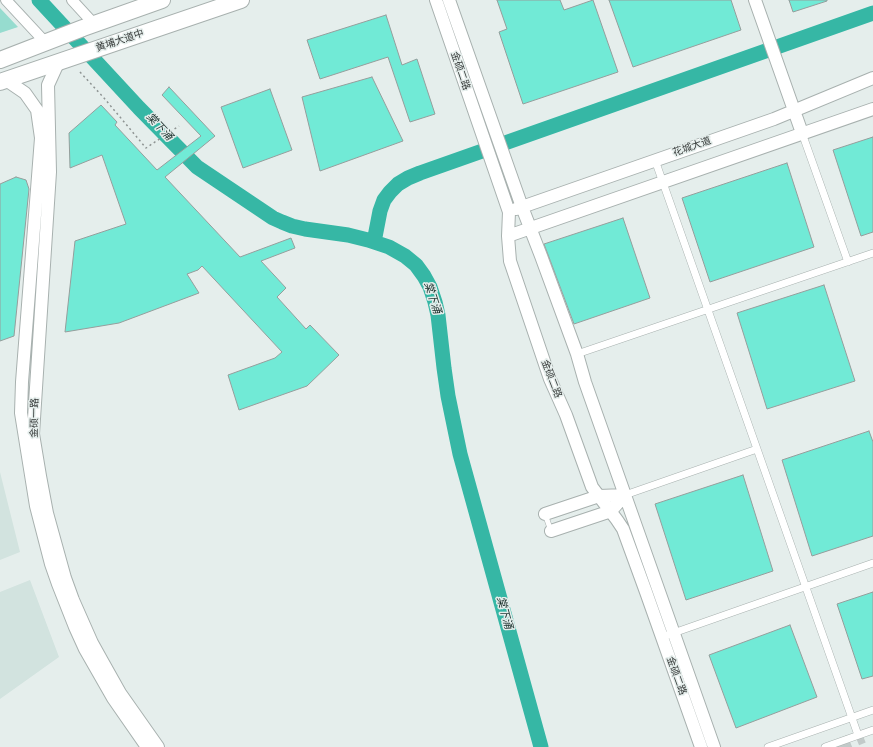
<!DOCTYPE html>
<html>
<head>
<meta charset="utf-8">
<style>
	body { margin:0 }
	canvas { display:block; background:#e5eeec }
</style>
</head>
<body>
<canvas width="873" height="747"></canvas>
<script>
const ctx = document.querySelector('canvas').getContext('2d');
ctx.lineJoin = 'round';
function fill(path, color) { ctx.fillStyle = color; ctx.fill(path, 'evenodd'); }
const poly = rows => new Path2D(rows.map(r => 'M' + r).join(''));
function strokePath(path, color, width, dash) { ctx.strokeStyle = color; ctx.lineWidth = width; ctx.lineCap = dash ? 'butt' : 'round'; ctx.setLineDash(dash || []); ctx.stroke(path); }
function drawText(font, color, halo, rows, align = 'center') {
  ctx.font = font + ' "DM Sans","Noto Sans SC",sans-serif'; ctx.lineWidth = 3; ctx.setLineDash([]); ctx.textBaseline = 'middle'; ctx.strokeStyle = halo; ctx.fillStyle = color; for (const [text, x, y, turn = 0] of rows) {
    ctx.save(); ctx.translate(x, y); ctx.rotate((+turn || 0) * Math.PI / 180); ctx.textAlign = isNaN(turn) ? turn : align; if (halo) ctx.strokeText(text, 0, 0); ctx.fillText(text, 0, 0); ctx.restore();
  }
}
fill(poly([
	[0,472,20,552,0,560],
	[30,580,59,657,0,699,0,592]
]), '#d2e3df');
fill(poly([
	[0,8,18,27,0,33]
]), '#96dccf');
strokePath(poly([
	[39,0,139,108,197,167,273,218,282,222,292,226,305,229,348,235,368,240,389,247,405,256,416,265,424,276,430,287,435,302,438,315,444,368,448,396,460,454,541,747],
	[374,242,380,211,384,200,390,192,398,184,408,178,420,173,873,13]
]), '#36b7a5', 15);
const building = poly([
	[497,0,560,0,564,10,593,0,618,72,523,104,499,32,507,29,497,0],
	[609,0,731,0,741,30,633,67,609,0],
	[789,0,827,0,827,1,793,12,789,0],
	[386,15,402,65,417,59,435,114,410,122,388,57,320,79,307,40,386,15],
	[372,77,403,141,320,171,302,97,372,77],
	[169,87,215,136,165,177,240,257,291,238,295,248,261,261,286,288,277,297,306,329,310,325,339,355,307,386,239,410,228,375,275,358,282,352,202,266,198,270,187,274,199,293,119,323,65,332,75,241,126,224,102,155,70,168,69,133,101,105,117,122,115,125,157,170,201,136,162,95,169,87],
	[270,89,292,150,243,168,221,107,270,89],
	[873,137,873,232,861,236,833,150,873,137],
	[787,163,814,247,710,282,682,198,787,163],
	[16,177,26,180,29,189,14,336,0,341,0,184,16,177],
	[623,218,650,298,574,324,544,244,623,218],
	[824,285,855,381,767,409,737,313,824,285],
	[869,431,873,442,873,536,812,556,782,460,869,431],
	[743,475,773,571,686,600,655,504,743,475],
	[873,592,873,676,862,679,837,604,873,592],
	[790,625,817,697,736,728,709,655,790,625]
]);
fill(building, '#71ead6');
strokePath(building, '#959e9c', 1);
strokePath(poly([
	[837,747,863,736]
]), '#c2cac9', 14, [14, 7]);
const service = poly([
	[545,514,551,531]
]);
const pedestrian = poly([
	[802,133,848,262],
	[655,160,858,735],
	[577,354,873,253],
	[625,495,757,449],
	[662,637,873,563],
	[768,747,873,710],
	[825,747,873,730]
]);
const minor = poly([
	[6,0,45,42],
	[72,0,94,24]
]);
const tertiary = poly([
	[436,0,509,212,508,236,510,261,550,379,566,415,592,487,617,520,623,529,646,592,701,747],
	[449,0,522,207,541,256,577,354,585,382,714,747],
	[755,0,802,133],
	[58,63,48,85,50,172,33,434,40,476,47,513,65,578,73,600,92,643,102,661,120,693,158,747],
	[6,80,25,93,37,110,41,138,22,382,21,413,36,506,51,564,58,584,75,627,85,649,113,698,147,747],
	[516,209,774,119,873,78],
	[508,236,873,109],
	[545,514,599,496,625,495],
	[551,531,611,511,625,495]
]);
const primary = poly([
	[0,60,83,28,162,0],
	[0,82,241,0]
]);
strokePath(service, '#a8b1af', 6);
strokePath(pedestrian, '#a8b1af', 8);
strokePath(minor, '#a8b1af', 12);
strokePath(tertiary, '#a8b1af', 14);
strokePath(primary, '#a8b1af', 18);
strokePath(poly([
	[80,72,104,98,146,148,179,126]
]), '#8e9493', 1.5, [2, 3]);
strokePath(service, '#fff', 5);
strokePath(pedestrian, '#fff', 7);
strokePath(minor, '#fff', 10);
strokePath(tertiary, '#fff', 12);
strokePath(primary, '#fff', 16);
drawText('10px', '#383c3b', '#e5eeec', [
	["黄埔大道中",120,41,-18],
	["金硕二路",460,71,71],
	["花城大道",692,147,-19],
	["金硕二路",551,379,69],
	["金硕一路",35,418,-89],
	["金硕二路",676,676,70]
]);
drawText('italic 11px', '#1f3430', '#e5eeec', [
	["棠下涌",159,127,47],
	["棠下涌",432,298,72],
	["棠下涌",504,613,75]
]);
</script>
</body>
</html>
